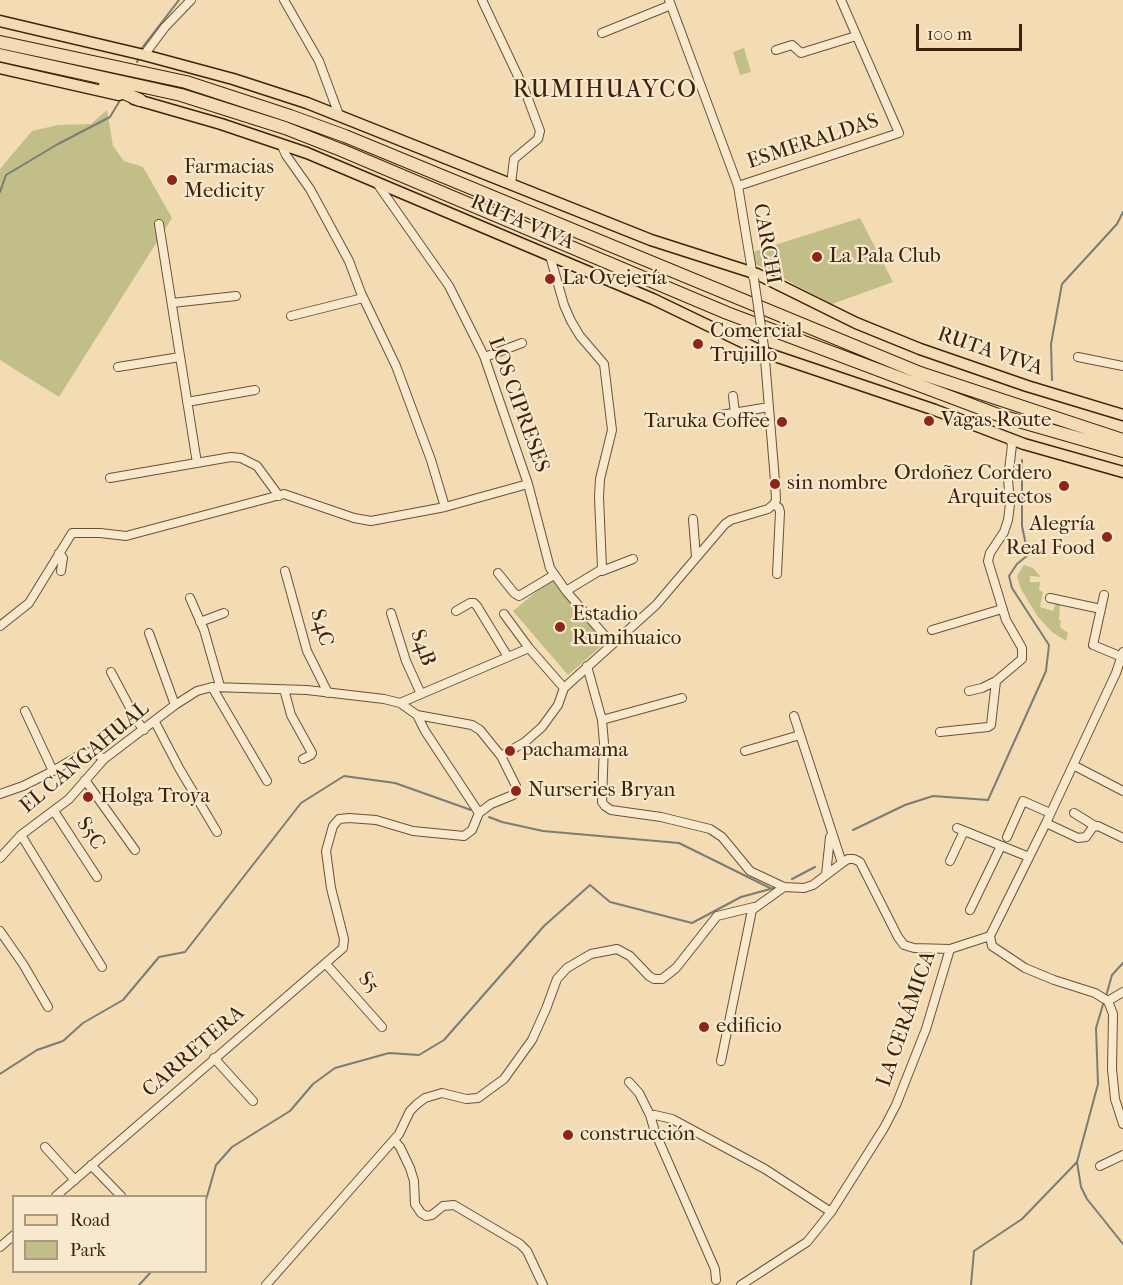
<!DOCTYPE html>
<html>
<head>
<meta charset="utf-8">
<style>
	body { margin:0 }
	#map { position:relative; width:1123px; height:1285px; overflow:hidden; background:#f3dcb4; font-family:"IM FELL French Canon",serif }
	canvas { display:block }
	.legend { position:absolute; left:12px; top:1195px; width:195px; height:78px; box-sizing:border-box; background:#f7e8ce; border:2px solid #ad9980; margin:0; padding:8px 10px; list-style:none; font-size:18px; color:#3e230c }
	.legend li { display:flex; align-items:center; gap:12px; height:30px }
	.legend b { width:30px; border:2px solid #ad9980 }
	.scale { position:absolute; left:916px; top:24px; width:106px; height:27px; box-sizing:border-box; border:3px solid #3e230c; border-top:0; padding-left:8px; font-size:18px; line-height:21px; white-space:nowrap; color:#3e230c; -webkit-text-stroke:4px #f7e8ce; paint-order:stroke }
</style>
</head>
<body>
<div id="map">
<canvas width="1123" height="1285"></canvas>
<ul class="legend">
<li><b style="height:8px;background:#f3dcb4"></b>Road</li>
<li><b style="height:16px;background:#c2be88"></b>Park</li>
</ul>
<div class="scale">100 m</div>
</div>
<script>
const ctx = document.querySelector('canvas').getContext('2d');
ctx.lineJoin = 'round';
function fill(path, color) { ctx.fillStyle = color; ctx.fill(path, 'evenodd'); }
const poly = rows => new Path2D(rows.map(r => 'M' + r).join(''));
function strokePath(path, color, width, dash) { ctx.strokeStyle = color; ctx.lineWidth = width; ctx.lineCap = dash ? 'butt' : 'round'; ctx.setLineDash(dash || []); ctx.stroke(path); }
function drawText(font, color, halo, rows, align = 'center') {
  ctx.font = font + ' "IM FELL French Canon",serif'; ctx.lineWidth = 4.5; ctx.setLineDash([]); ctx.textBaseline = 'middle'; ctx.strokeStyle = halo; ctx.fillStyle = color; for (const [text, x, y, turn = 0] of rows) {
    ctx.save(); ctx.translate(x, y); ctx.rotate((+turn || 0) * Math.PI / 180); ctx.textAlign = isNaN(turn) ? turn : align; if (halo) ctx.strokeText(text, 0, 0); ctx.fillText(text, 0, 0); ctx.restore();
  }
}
fill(poly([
	[744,48,751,72,740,75,733,52],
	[107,110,113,146,124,161,143,167,172,218,59,397,0,360,0,169,32,131,58,125,91,124],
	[860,218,893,282,832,304,754,263,753,252],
	[1024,565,1033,568,1041,577,1030,576,1030,582,1040,582,1039,590,1043,592,1040,607,1053,611,1056,603,1060,604,1059,620,1061,621,1060,627,1068,633,1066,641,1052,632,1038,617,1021,589,1017,576],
	[552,579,606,642,568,675,513,611]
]), '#c2be88');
strokePath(poly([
	[142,48,179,0],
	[137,62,138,60],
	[0,192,6,175,58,144,110,117,119,102],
	[1052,380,1051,344,1062,284,1117,224,1123,212],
	[489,817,502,822,543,831,679,843,770,888],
	[853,830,905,805,933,796,988,800,1046,671,1049,645,1012,588,1009,576,1017,564,1028,555,1022,526,1022,460],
	[792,879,815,867],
	[1106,996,1112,975,1123,963],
	[1104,1001,1096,1028,1098,1084,1077,1162,1081,1187,1087,1199,1123,1244],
	[0,1074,37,1050,63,1041,83,1023,123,1000,159,957,185,952,301,803,344,776,395,783,471,810],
	[206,1200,216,1165,232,1147,290,1111,313,1084,335,1068,389,1053,419,1055,444,1040,544,926,590,885,610,902,692,923,741,897,774,888],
	[139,1285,151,1272],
	[971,1285,974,1251,1022,1219,1077,1162]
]), '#797d74', 2);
const minor = poly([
	[284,0,319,61,339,115],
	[482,0,525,91,540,131,538,139,514,159,511,184],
	[669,0,738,186,753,277],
	[602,33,671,5],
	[776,50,792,45,801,53,856,36],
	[144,55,165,27,191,0],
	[281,144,286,155,310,189,349,261,361,293,396,366,431,460,445,507],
	[376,182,449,286,484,356,528,484,550,568,566,591,612,644],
	[738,186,899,133,841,0],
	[159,224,197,463],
	[550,256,564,305,571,321,580,336,604,364,612,430,600,479,599,497,602,568,599,571,566,591],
	[172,303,236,296],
	[291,316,363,298],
	[764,347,775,481,776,500,774,504],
	[485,357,522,343],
	[1078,357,1123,366],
	[118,367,180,357],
	[733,396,735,413],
	[187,402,255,390],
	[721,415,769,407],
	[110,478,231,457,241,458,257,466,279,496],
	[774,504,779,508,780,512,777,574],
	[693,519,696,557],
	[59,553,63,558,61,571],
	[601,569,602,571,633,559],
	[285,571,307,651,328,693],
	[498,573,514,593,519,596,554,575],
	[1104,595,1093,645,1122,657],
	[190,598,204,630,220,686],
	[1050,598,1101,609],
	[456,611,470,603,474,603,477,606,508,657],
	[391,613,406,661,421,694],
	[504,614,529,648,564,688],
	[200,622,224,613],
	[0,626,29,603,72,533,100,533,126,536,284,494,354,518,371,521,445,507,528,484],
	[932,630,1002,609],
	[149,633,175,705],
	[587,666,602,720,604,743,602,802,605,806,611,810,661,817,710,829,722,837,750,871,784,887,804,888,813,885,842,863,848,859,854,859,860,862,898,937,904,945,914,948,950,949,990,936,1046,823,1116,673,1123,652],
	[111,672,137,721,144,730],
	[212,687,267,781],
	[284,689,291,715,312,753,311,755,303,759],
	[969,691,982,688,996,681,1022,659,1022,648,1006,620,988,561,990,553,1004,532,1008,520,1010,504,1008,479,1012,445,1010,439],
	[400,703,529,648],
	[25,711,53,771],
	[417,715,425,731,479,813],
	[794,716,842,863],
	[602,720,682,698],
	[155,722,179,768,217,832],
	[940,732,988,727,991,725,996,681],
	[745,751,800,735],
	[501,756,525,742,542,727,558,705,564,688,656,605,725,524,731,520,768,509,774,504],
	[1073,765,1123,791],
	[85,780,135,850],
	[0,794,23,786,53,771,83,753,94,752,104,759],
	[54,811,97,877],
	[1074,813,1095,826],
	[1046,823,1078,838,1086,837,1093,827,1098,826,1123,838],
	[957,828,1029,857],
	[21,835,102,967],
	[1007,837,1023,801,1050,813],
	[0,858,21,835,69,799,104,759,175,705,197,691,212,687,307,690,384,699,400,703,417,715,472,725,480,730,501,756,516,786,516,790,513,795,491,804,479,813,472,830,464,836,413,831,376,820,349,818,339,819,333,826,326,851,331,888,344,939,343,948,56,1196],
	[950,861,964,831],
	[826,875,830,837],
	[970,910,1001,846],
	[0,931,23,964,48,1007],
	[990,936,992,946,1025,968,1054,980,1095,993,1108,1001,1113,1014,1112,1069,1115,1099,1123,1124],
	[326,964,382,1027],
	[1108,1001,1123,992],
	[214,1058,253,1101],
	[721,1061,752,910,784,887],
	[629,1082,639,1093,650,1115,655,1132,715,1269,716,1280],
	[650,1115,655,1115,672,1119,765,1169,831,1212],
	[394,1140,400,1147,410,1168,414,1181,415,1204,421,1213,426,1216,432,1215,443,1206,454,1205,520,1244,527,1251,543,1285],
	[45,1147,75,1180],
	[91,1165,121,1196],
	[1100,1166,1123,1155],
	[0,1247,14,1235],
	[266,1285,399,1134,410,1111,417,1104,425,1098,442,1093,466,1099,478,1098,504,1079,532,1040,546,1009,557,979,567,968,591,954,617,949,630,956,649,976,654,979,662,979,676,968,717,916,754,907],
	[741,1285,807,1242,831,1212,884,1128,896,1105,926,1029,950,949]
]);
const major = poly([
	[0,21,144,55,233,79,307,103,651,240,757,274,856,323,920,349,1027,386,1123,415],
	[0,68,119,95],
	[134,99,221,124,307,153,653,299,763,352,935,410,1024,444,1123,472]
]);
const highway = poly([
	[0,42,186,82,290,116,345,136,920,373,1123,440],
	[0,55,181,95,285,128,341,150,727,313,1001,416,1123,451],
	[105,85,140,100]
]);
strokePath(minor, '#6b5136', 10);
strokePath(major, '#3e230c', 13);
strokePath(highway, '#3e230c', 14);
strokePath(minor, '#f7e8ce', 8);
strokePath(major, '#f3dcb4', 10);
strokePath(highway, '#f3dcb4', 12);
const minorBridge = poly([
	[754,279,764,347]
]);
strokePath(minorBridge, '#6b5136', 10, []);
strokePath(minorBridge, '#f7e8ce', 8);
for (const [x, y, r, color] of [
	[172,180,6,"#8f2418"],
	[817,257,6,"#8f2418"],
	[550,279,6,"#8f2418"],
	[698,344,6,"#8f2418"],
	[929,421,6,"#8f2418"],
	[782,422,6,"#8f2418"],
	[775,484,6,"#8f2418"],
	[1064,486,6,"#8f2418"],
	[1107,537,6,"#8f2418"],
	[560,627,6,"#8f2418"],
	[510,751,6,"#8f2418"],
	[516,791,6,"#8f2418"],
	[88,797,6,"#8f2418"],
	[704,1027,6,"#8f2418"],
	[568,1135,6,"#8f2418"]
]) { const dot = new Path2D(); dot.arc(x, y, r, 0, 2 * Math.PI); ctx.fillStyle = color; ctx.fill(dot); strokePath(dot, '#f7e8ce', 2); }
drawText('21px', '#3e230c', '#f7e8ce', [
	["ESMERALDAS",813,142,-18],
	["RUTA VIVA",522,223,23],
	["CARCHI",766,244,80],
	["RUTA VIVA",990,352,19],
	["LOS CIPRESES",518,405,70],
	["S4C",321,628,74],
	["S4B",422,648,70],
	["EL CANGAHUAL",85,758,-40],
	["S5C",90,834,57],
	["S5",368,983,48],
	["LA CERÁMICA",907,1019,-71],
	["CARRETERA",194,1052,-41]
]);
drawText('21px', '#3e230c', '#f7e8ce', [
	["Farmacias",184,168],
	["Medicity",184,192],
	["La Pala Club",829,257],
	["La Ovejería",562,279],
	["Comercial",710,332],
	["Trujillo",710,356],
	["Vagas Route",941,421],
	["Taruka Coffee",770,422,"right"],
	["Ordoñez Cordero",1052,474,"right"],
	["Arquitectos",1052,498,"right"],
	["sin nombre",787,484],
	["Alegría",1095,525,"right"],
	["Real Food",1095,549,"right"],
	["Estadio",572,615],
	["Rumihuaico",572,639],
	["pachamama",522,751],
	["Nurseries Bryan",528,791],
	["Holga Troya",100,797],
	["edificio",716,1027],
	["construcción",580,1135]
], 'left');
ctx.letterSpacing = '1.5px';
drawText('24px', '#3e230c', '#f7e8ce', [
	["RUMIHUAYCO",605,91]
]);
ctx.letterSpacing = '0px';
</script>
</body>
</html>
